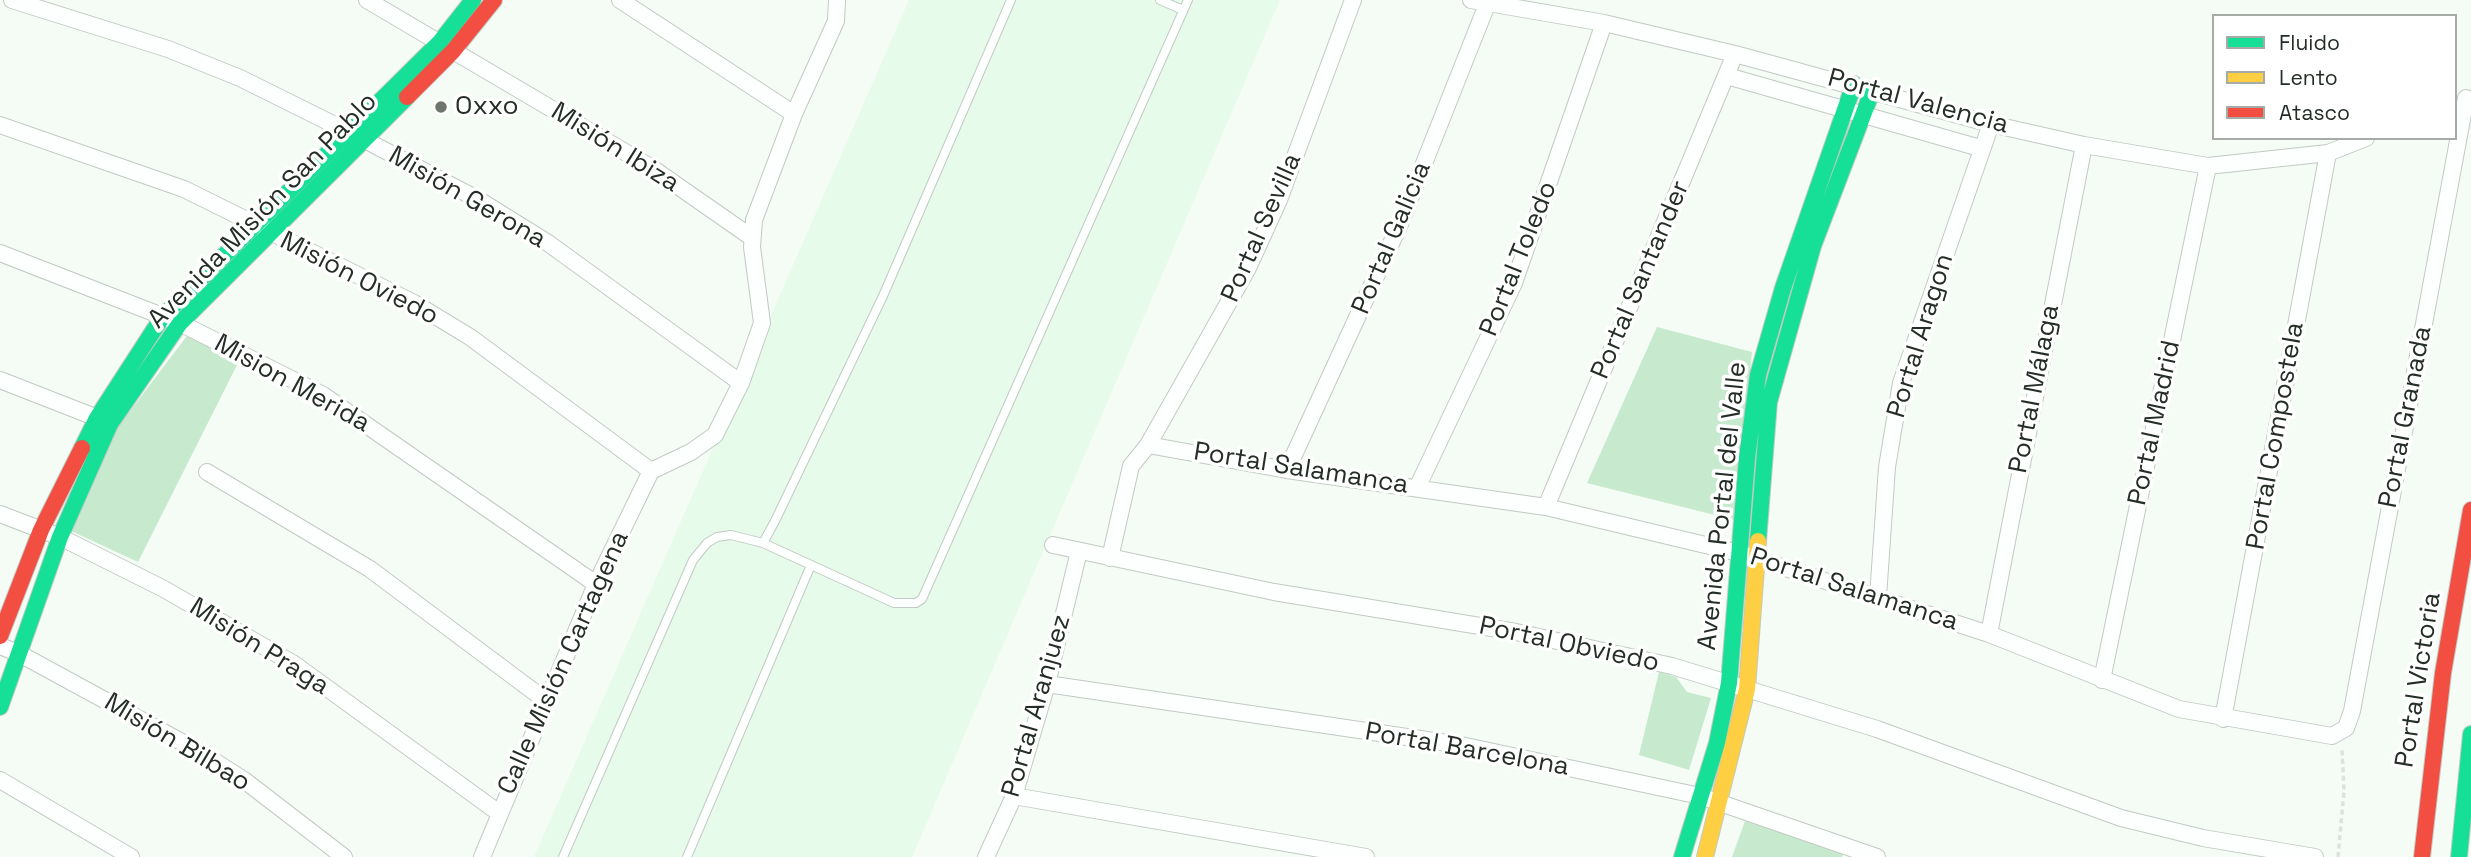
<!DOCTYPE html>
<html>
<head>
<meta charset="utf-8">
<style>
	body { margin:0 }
	#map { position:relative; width:2471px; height:857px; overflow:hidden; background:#f4fcf5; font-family:"Space Grotesk",sans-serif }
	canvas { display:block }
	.legend { position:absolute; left:2212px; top:14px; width:245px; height:126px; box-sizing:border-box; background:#fff; border:2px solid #a7aba8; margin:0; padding:9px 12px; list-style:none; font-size:21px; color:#242d26 }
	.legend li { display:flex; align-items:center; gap:14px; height:35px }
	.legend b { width:35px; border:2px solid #a7aba8 }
</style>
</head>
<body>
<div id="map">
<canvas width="2471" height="857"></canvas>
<ul class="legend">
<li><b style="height:9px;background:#16e098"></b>Fluido</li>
<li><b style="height:9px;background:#ffcf43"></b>Lento</li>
<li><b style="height:9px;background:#f24e42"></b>Atasco</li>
</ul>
</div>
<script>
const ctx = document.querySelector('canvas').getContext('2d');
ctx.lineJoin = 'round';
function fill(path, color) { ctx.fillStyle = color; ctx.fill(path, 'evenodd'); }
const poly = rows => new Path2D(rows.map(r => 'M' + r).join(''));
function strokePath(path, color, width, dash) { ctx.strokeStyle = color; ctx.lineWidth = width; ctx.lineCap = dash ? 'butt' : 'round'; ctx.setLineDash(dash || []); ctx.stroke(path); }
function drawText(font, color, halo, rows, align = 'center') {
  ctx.font = font + ' "Space Grotesk",sans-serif'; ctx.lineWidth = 7; ctx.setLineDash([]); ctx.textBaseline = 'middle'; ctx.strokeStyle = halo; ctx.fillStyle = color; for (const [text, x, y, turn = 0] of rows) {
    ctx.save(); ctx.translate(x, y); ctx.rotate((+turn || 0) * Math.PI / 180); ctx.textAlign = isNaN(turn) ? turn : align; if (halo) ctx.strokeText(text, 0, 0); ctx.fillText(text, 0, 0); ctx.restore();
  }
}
fill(poly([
	[909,0,1280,0,912,857,534,857]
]), '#e7fbeb');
fill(poly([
	[1657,327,1752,352,1735,520,1587,483],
	[190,332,240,359,138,562,69,530,117,428],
	[1659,672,1676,677,1687,692,1711,698,1689,770,1639,755],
	[1745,821,1844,853,1842,857,1732,857]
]), '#c7eace');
const lane = poly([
	[1160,0,1183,10],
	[763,543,894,603,916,603,922,599,1188,0],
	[563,857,693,560,707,543,717,537,731,535,763,543,775,521,883,296,1011,0],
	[687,857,811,565]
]);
const street = poly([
	[12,0,168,49,240,78,365,140,479,200,548,243,741,383],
	[367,0,652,168,751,237],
	[620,0,794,114],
	[1471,0,1604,23,1735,54,1991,124,2084,145,2208,166,2328,153,2366,138],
	[1727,76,1980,148],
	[0,125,184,189,414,303,470,337,651,471],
	[0,253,180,323,323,395,596,584],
	[0,380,105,421],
	[1148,445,1287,470,1546,507,1739,553,1989,634,2179,709,2332,736,2346,728,2352,711,2466,98],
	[1287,470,1400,224,1488,2],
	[651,471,691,452,715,435,741,383,762,323,752,247,754,220,794,114,836,21,837,0],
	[207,472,370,569,545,700],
	[1417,488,1514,283,1604,23],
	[1546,507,1735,54],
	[0,514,60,537,164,589,294,664,499,813],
	[1053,545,1274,592,1516,632,1672,666,1877,729,2121,818,2203,838,2315,857],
	[1110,558,1131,466,1148,445,1248,268,1279,200,1353,0],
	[1878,597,1887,467,1901,383,1991,124],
	[1989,634,2084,145],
	[0,646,18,653,200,752,244,780,344,857],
	[2102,680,2208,166],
	[1047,684,1461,745,1700,796,1877,857],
	[2223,719,2328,153],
	[0,780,131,857],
	[1014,796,1366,857],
	[482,857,596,584,651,471],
	[986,857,1014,796,1047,684,1079,551]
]);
const fast = poly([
	[82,448,97,418,163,316,440,42,473,0],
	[1758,541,1769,402,1813,246,1873,89],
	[0,707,60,537,110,424,180,323,407,97],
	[1682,857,1717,743,1729,683,1747,458,1758,375,1783,288,1854,84],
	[2459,857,2471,734]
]);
const slow = poly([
	[1705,857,1747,689,1758,541]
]);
const jam = poly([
	[407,97,453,51,494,0],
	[0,636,41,530,82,448],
	[2422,857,2443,673,2471,510]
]);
strokePath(lane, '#c2cac4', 10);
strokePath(street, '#c2cac4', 18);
strokePath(fast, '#c2cac4', 18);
strokePath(slow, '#c2cac4', 18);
strokePath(jam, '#c2cac4', 18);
strokePath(poly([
	[2338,857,2344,791,2342,749]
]), '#dfe1df', 3.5, [5, 3.5]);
strokePath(lane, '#fdfffe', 8);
strokePath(street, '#fdfffe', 16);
strokePath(fast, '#16e098', 16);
strokePath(slow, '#ffcf43', 16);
strokePath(jam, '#f24e42', 16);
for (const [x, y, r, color] of [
	[441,107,7,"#6d756e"]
]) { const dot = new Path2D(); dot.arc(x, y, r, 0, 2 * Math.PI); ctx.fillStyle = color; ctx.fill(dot); strokePath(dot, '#fff', 2.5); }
drawText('26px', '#242d26', '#fff', [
	["Portal Valencia",1918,102,15],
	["Misión Ibiza",615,148,32],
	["Misión Gerona",467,198,30],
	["Avenida Misión San Pablo",263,211,-46],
	["Portal Sevilla",1262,228,-66],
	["Portal Galicia",1392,238,-67],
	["Portal Toledo",1519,259,-68],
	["Misión Oviedo",359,279,27],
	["Portal Santander",1641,280,-67],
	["Portal Aragon",1921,336,-73],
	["Mision Merida",292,384,29],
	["Portal Málaga",2035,389,-79],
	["Portal Granada",2406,417,-79],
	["Portal Madrid",2155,423,-78],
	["Portal Compostela",2276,436,-80],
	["Portal Salamanca",1301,469,9],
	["Avenida Portal del Valle",1723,506,-84],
	["Portal Salamanca",1854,590,18],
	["Portal Obviedo",1569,645,12],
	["Misión Praga",259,647,32],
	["Calle Misión Cartagena",564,663,-66],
	["Portal Victoria",2419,680,-81],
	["Portal Aranjuez",1037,706,-74],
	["Misión Bilbao",177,743,31],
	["Portal Barcelona",1467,750,10]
]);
drawText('26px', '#242d26', '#fff', [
	["Oxxo",455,107]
], 'left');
</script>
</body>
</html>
